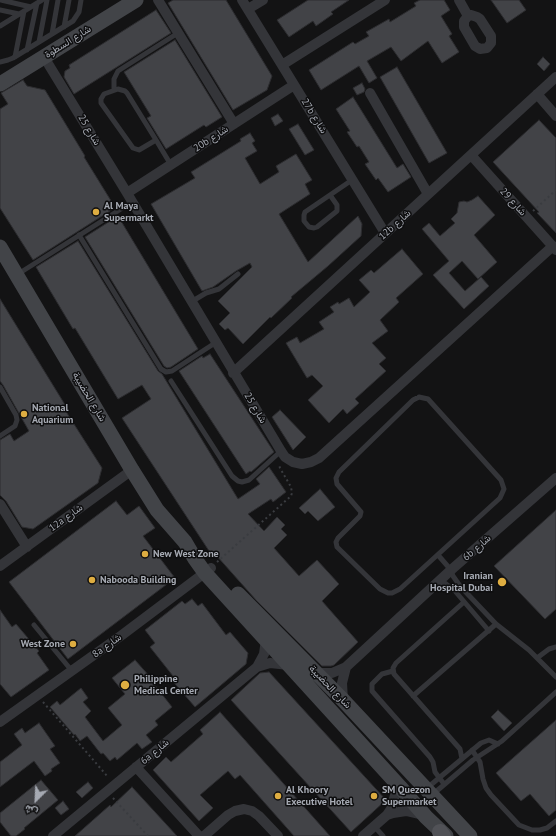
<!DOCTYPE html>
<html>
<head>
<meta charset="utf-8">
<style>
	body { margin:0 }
	#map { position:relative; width:556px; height:836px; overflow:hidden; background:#131314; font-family:"PT Sans",Vazirmatn,sans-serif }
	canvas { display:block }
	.north { position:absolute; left:16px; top:780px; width:40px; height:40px; -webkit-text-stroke:3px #0e0e0f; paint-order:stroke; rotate:204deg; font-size:11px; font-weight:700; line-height:16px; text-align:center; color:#a6aab3 }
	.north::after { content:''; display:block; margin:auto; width:14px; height:18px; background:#a6aab3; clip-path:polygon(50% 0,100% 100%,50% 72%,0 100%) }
</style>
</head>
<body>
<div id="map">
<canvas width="556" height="836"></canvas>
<div class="north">ش</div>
</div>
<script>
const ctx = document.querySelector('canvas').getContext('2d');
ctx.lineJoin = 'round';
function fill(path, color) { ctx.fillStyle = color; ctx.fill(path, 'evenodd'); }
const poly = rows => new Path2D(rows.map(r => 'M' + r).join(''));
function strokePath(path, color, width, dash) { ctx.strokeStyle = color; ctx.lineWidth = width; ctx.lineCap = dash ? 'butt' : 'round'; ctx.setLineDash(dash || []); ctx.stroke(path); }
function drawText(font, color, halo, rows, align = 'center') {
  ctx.font = font + ' "PT Sans",Vazirmatn,sans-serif'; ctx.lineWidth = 3; ctx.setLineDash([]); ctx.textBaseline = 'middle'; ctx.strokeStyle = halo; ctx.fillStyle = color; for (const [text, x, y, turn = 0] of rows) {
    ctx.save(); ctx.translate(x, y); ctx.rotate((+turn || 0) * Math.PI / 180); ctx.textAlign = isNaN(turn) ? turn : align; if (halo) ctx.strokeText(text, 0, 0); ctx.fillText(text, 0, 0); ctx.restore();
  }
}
const building = poly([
	[173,0,226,0,272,76,267,90,233,110,168,3,173,0],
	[308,0,349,0,331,12,333,14,316,26,313,21,289,37,277,20,308,0],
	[420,0,444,0,450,10,441,16,452,34,449,36,459,52,442,63,428,41,401,61,391,47,367,61,377,78,369,83,359,66,321,90,309,70,353,42,355,44,369,36,366,32,389,19,390,22,416,6,414,3,420,0],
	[491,0,519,0,526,10,507,23,491,0],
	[156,10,171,33,74,94,64,77,65,71,70,68,69,65,156,10],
	[175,40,222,117,206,127,204,125,166,149,147,118,151,116,124,72,175,40],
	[543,57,550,64,544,71,537,64,543,57],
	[397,67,447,153,429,163,380,77,397,67],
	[23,80,27,86,45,90,85,156,84,157,113,204,111,205,113,209,33,260,0,208,0,109,8,104,1,93,23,80],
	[362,83,365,89,364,92,357,95,353,88,362,83],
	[353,97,397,168,403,164,411,177,388,192,378,178,376,180,365,164,369,162,359,146,357,147,347,132,350,131,336,109,353,97],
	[278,114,283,121,275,126,271,118,278,114],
	[539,120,556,138,556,233,537,213,539,212,493,162,539,120],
	[298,124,314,150,305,155,289,129,298,124],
	[250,133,255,141,252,143,257,151,245,158,260,184,279,172,276,166,296,154,312,180,305,184,310,194,279,214,308,262,358,216,362,224,361,236,328,266,291,297,292,298,271,318,270,317,243,344,228,328,225,330,219,324,230,313,218,301,252,267,250,263,236,271,213,287,202,291,151,204,195,178,191,172,241,141,240,139,250,133],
	[478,196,495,215,474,235,497,262,478,279,462,261,449,273,465,291,481,277,489,286,464,309,433,275,449,261,422,229,429,223,440,236,455,223,451,219,457,213,459,202,464,201,467,202,472,200,478,196],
	[118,216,198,349,171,367,167,368,164,366,85,237,118,216],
	[78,241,158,371,162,374,238,499,260,484,256,479,269,467,286,492,273,502,271,499,248,514,264,531,277,517,285,525,281,529,287,535,274,548,299,576,317,560,339,584,322,601,358,642,334,665,331,666,322,666,256,600,216,555,213,557,122,418,151,399,142,385,118,399,75,328,73,329,36,267,78,241],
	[402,249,423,274,396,298,399,302,380,320,388,331,372,343,386,358,379,364,386,371,355,399,359,403,347,414,343,409,329,423,308,400,323,386,312,375,307,378,286,343,297,337,300,343,324,329,319,322,334,312,330,307,338,302,339,304,349,298,354,307,370,292,359,280,371,270,374,273,402,249],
	[0,299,67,408,65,410,102,468,98,483,33,529,22,527,6,501,0,495,0,440,10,434,14,441,29,431,3,385,0,381,0,299],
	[210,354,274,452,251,472,250,471,246,474,179,371,202,356,203,358,210,354],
	[280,410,306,437,293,450,272,417,280,410],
	[320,489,335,507,318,521,308,511,305,514,299,508,320,489],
	[116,501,127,515,139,506,155,528,143,536,175,578,68,659,9,582,116,501],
	[556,510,556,609,545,619,494,566,556,510],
	[192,599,198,606,202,603,226,635,230,632,248,653,246,664,195,707,170,678,173,676,150,647,155,643,145,630,182,601,185,604,192,599],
	[0,610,12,627,16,624,39,651,37,653,49,670,11,697,0,684,0,610],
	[135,660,151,678,150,679,172,707,155,721,158,725,146,735,152,742,142,749,137,743,117,760,115,757,110,761,103,753,101,754,87,736,80,741,75,734,74,735,50,707,57,701,60,705,81,688,88,698,83,702,91,711,85,717,103,741,122,725,108,708,125,694,112,678,135,660],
	[269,672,386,800,351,832,231,700,260,673,269,672],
	[498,710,512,723,504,731,491,717,498,710],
	[220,712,330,836,294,836,240,775,235,779,228,771,200,795,213,808,199,821,153,770,166,757,171,762,203,734,200,730,220,712],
	[556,720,556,810,549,816,530,794,521,801,496,773,556,720],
	[39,723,55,746,50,749,60,763,51,769,52,771,45,776,34,761,0,787,0,762,22,745,14,734,22,728,25,733,39,723],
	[41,780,58,800,24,828,25,829,16,836,11,836,0,822,0,813,41,780],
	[88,782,93,788,82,798,76,792,88,782],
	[132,787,177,836,75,836,110,805,111,807,132,787],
	[63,801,69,809,61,815,55,808,63,801]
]);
fill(building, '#424347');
strokePath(building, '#2d2d30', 1);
strokePath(poly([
	[533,211,556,190],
	[217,562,291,496,292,493,291,487,280,468,279,465],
	[43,702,108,777],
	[113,798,148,836]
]), '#3a3c40', 2, [2, 3]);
strokePath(poly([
	[1,0,31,7],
	[0,10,19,14],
	[0,26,42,0],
	[64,27,69,0],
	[52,34,58,0],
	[39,42,47,0],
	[27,50,37,3],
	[15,57,24,11],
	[0,62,8,60,13,58,73,21,79,12,81,0],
	[114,89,114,79,118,71,178,33],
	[156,140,139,150,133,148,101,103,101,99,104,94,118,89,125,91,127,93,156,140,171,165],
	[330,195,337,205,337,211,317,227,314,228,309,227,304,221,304,215,305,212,352,180],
	[79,235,161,369,166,372,172,371,215,343],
	[18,274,132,202],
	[191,302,206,293,219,289,238,274],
	[171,381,232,476,238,481,242,482,249,480,281,451],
	[0,387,16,415,17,420,15,426,0,436],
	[419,397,428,399,501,480,504,489,500,498,400,589,392,593,388,593,380,589,337,547,336,542,338,538,360,516,361,512,337,484,336,478,339,472,413,400,419,397],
	[438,555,451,570,453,576,460,586,496,624,529,650,556,677],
	[441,580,455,591,489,631],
	[34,625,72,671],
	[537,658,549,649,556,647],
	[393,671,382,674,372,684,372,691,430,757,433,762,435,772,444,784],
	[413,696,496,624],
	[472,750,480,762,483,779,486,788,491,795,519,825,532,830,540,830,547,828,556,821],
	[462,759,460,749,394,674,393,668,396,663,464,602],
	[427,788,481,743,489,740,498,744],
	[432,795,473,760,502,741,556,692],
	[374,826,383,836]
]), '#343539', 5);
strokePath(poly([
	[158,0,234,124],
	[242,0,385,233],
	[459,0,468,16],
	[248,9,263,0],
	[471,15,477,17,480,19,491,36,491,43,487,48,480,49,475,46,464,27,464,21,468,16,471,15],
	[44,57,127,193,281,451,285,457,293,462,302,464,311,462,319,458,553,246],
	[282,65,385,0],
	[370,93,428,194],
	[537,94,556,116],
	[471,155,556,250],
	[127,193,294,85],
	[233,373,556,77],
	[0,504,27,547],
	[0,566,132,470],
	[257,667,264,654,266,639],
	[316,673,332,673,346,667,451,570,556,478],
	[343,700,342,683,346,667],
	[0,722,122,635,211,568],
	[136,767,199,836],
	[387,815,393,813,406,811,423,815],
	[53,836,257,667,270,663,289,665],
	[204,836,228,815,235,811,244,809,252,811,259,816,278,836],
	[363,836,387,815,391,809,395,795,394,781]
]), '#343539', 10);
strokePath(poly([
	[0,84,136,0],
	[0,247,132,470,157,510,185,542,195,559,205,573,400,787,426,817,446,836],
	[238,594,343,700,470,836]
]), '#424448', 15);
strokePath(poly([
	[440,832,443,836]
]), '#515257', 16);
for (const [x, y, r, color] of [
	[96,212,4,"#dead41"],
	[24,414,4,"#dead41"],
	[145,554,4,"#dead41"],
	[92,580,4,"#dead41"],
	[502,582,5,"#dead41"],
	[73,644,4,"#dead41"],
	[125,685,5,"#dead41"],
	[278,796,4,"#dead41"],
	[374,796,4,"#dead41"]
]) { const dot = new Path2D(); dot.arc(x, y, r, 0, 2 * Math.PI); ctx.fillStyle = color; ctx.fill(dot); strokePath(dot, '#0e0e0f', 1.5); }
drawText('10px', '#a6aab3', '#0e0e0f', [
	["شارع السطوة",68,42,-32],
	["27b شارع",314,116,58],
	["شارع 25",89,130,59],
	["20b شارع",211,139,-33],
	["شارع 29",513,202,48],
	["12b شارع",395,225,-42],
	["شارع الحضيبة",89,397,59],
	["شارع 25",255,408,59],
	["12a شارع",66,518,-36],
	["6b شارع",477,548,-41],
	["8a شارع",107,646,-36],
	["شارع الحضيبة",330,687,46],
	["6a شارع",155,752,-40]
]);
drawText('bold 10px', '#a6aab3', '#0e0e0f', [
	["Al Maya",104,206],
	["Supermarkt",104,218],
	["National",32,408],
	["Aquarium",32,420],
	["New West Zone",153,554],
	["Iranian",493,576,"right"],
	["Hospital Dubai",493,588,"right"],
	["Nabooda Building",100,580],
	["West Zone",65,644,"right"],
	["Philippine",134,679],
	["Medical Center",134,691],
	["Al Khoory",286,790],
	["Executive Hotel",286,802],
	["SM Quezon",382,790],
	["Supermarket",382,802]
], 'left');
</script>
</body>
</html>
